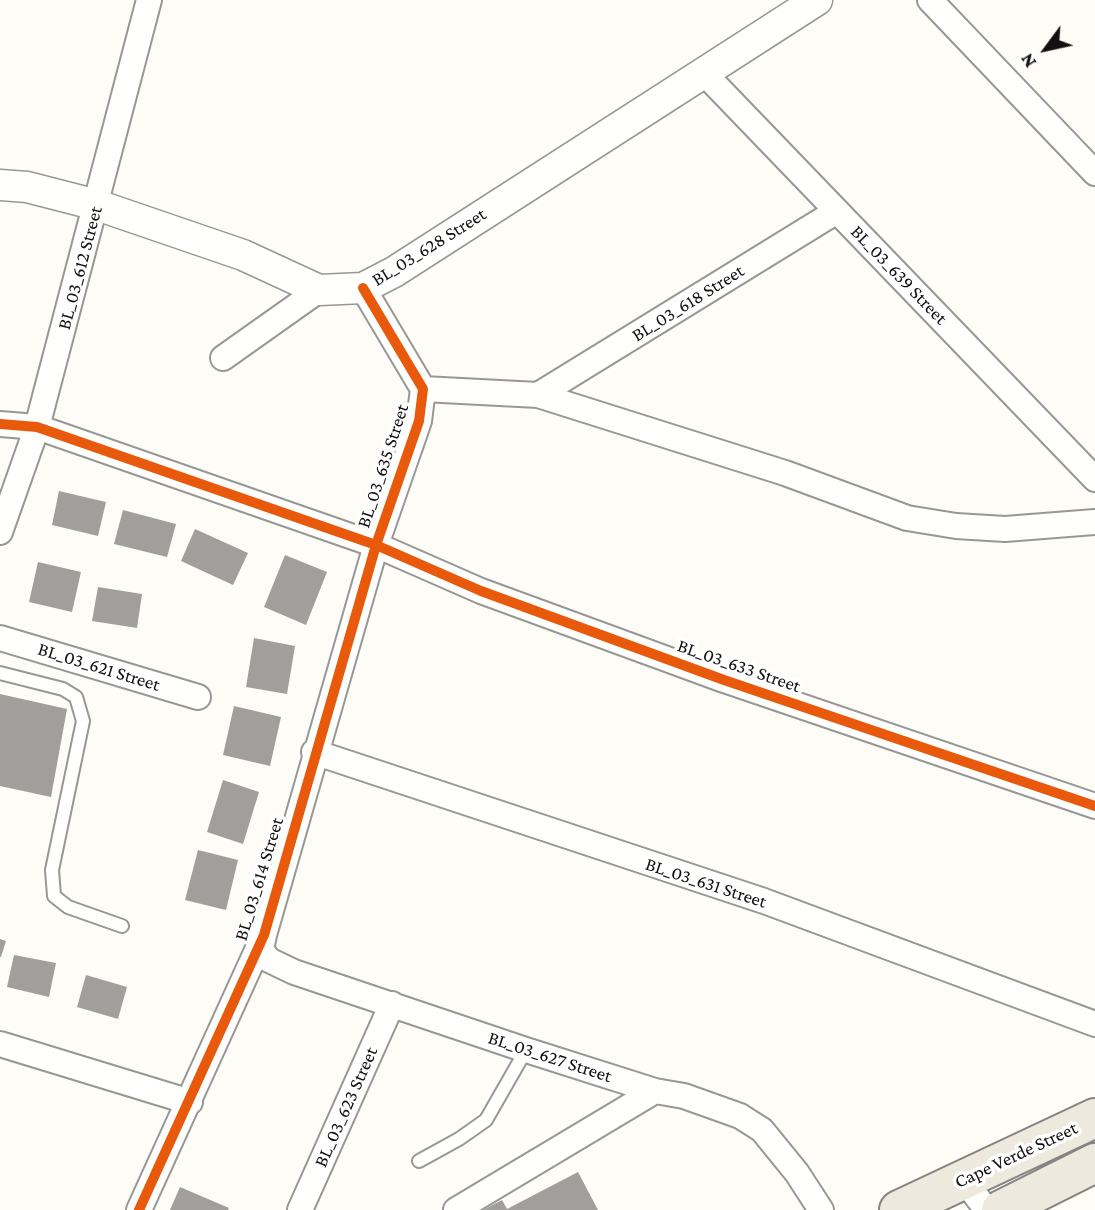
<!DOCTYPE html>
<html>
<head>
<meta charset="utf-8">
<style>
	body { margin:0 }
	#map { position:relative; width:1095px; height:1210px; overflow:hidden; background:#fdfcf7; font-family:"Crimson Pro",serif }
	canvas { display:block }
	.north { position:absolute; left:1011px; top:14px; width:70px; height:70px; -webkit-text-stroke:5px #fff; paint-order:stroke; rotate:237deg; font-size:19px; font-weight:700; line-height:28px; text-align:center; color:#111 }
	.north::after { content:''; display:block; margin:auto; width:24px; height:32px; background:#111; clip-path:polygon(50% 0,100% 100%,50% 72%,0 100%) }
</style>
</head>
<body>
<div id="map">
<canvas width="1095" height="1210"></canvas>
<div class="north">N</div>
</div>
<script>
const ctx = document.querySelector('canvas').getContext('2d');
ctx.lineJoin = 'round';
function fill(path, color) { ctx.fillStyle = color; ctx.fill(path, 'evenodd'); }
const poly = rows => new Path2D(rows.map(r => 'M' + r).join(''));
function strokePath(path, color, width, dash) { ctx.strokeStyle = color; ctx.lineWidth = width; ctx.lineCap = dash ? 'butt' : 'round'; ctx.setLineDash(dash || []); ctx.stroke(path); }
function drawText(font, color, halo, rows, align = 'center') {
  ctx.font = font + ' "Crimson Pro",serif'; ctx.lineWidth = 7; ctx.setLineDash([]); ctx.textBaseline = 'middle'; ctx.strokeStyle = halo; ctx.fillStyle = color; for (const [text, x, y, turn = 0] of rows) {
    ctx.save(); ctx.translate(x, y); ctx.rotate((+turn || 0) * Math.PI / 180); ctx.textAlign = isNaN(turn) ? turn : align; if (halo) ctx.strokeText(text, 0, 0); ctx.fillText(text, 0, 0); ctx.restore();
  }
}
fill(poly([
	[59,491,106,502,98,536,52,525],
	[123,510,176,524,167,557,114,544],
	[195,529,248,553,233,585,181,561],
	[285,555,327,572,306,625,264,607],
	[38,562,81,572,72,612,29,602],
	[98,587,142,594,137,628,92,621],
	[254,638,295,646,287,694,246,687],
	[0,694,67,709,51,797,0,786],
	[234,706,281,717,270,766,223,755],
	[223,780,259,792,243,844,207,832],
	[198,850,238,860,226,910,185,900],
	[0,939,6,941,1,957,0,957],
	[14,955,56,963,49,997,7,987],
	[86,975,127,987,118,1019,77,1007],
	[578,1172,598,1210,483,1210,502,1200,507,1209],
	[180,1187,229,1208,228,1210,170,1210]
]), '#a19f9c');
const service = poly([
	[0,673,63,689,76,697,83,721,52,870,54,896,68,907,122,926],
	[419,1161,459,1139,486,1120,526,1050]
]);
const minor = poly([
	[930,0,1095,173],
	[703,72,1095,479],
	[223,358,319,290],
	[423,389,538,395,785,473,907,518,956,526,1005,529,1095,522],
	[538,395,837,211],
	[0,424,37,427,376,545,481,591,724,680,1095,806],
	[0,532,37,427,149,0],
	[0,638,198,697],
	[314,752,764,901,1095,1024],
	[264,935,261,950,269,960,294,972,526,1050,655,1091,684,1096,740,1116,762,1130,797,1173,821,1210],
	[0,1044,190,1102],
	[963,1179,987,1210],
	[139,1210,264,935,376,545,419,421,423,389,363,288],
	[300,1210,392,1004],
	[456,1210,655,1091]
]);
const tertiary = poly([
	[0,185,27,187,97,205,243,255,319,290,363,288,394,272,817,0]
]);
const primary = poly([
	[899,1210,1095,1118],
	[1001,1210,1095,1163]
]);
strokePath(service, '#979795', 16);
strokePath(minor, '#979795', 28);
strokePath(tertiary, '#979795', 33);
strokePath(primary, '#858482', 42);
strokePath(service, '#fffffe', 12);
strokePath(minor, '#fffffe', 24);
strokePath(tertiary, '#fffffe', 30);
strokePath(primary, '#ede9dc', 38);
strokePath(poly([
	[0,424,37,427,376,545,481,591,724,680,1095,806],
	[139,1210,264,935,376,545,419,421,423,389,363,288]
]), '#e8590c', 10);
drawText('19px', '#111', '#fff', [
	["BL_03_628 Street",429,247,-32],
	["BL_03_612 Street",80,268,-75],
	["BL_03_639 Street",899,275,46],
	["BL_03_618 Street",688,303,-32],
	["BL_03_635 Street",383,466,-72],
	["BL_03_633 Street",739,666,19],
	["BL_03_621 Street",99,667,17],
	["BL_03_614 Street",259,879,-73],
	["BL_03_631 Street",706,883,18],
	["BL_03_627 Street",550,1057,18],
	["BL_03_623 Street",346,1107,-66],
	["Cape Verde Street",1016,1155,-25]
]);
</script>
</body>
</html>
